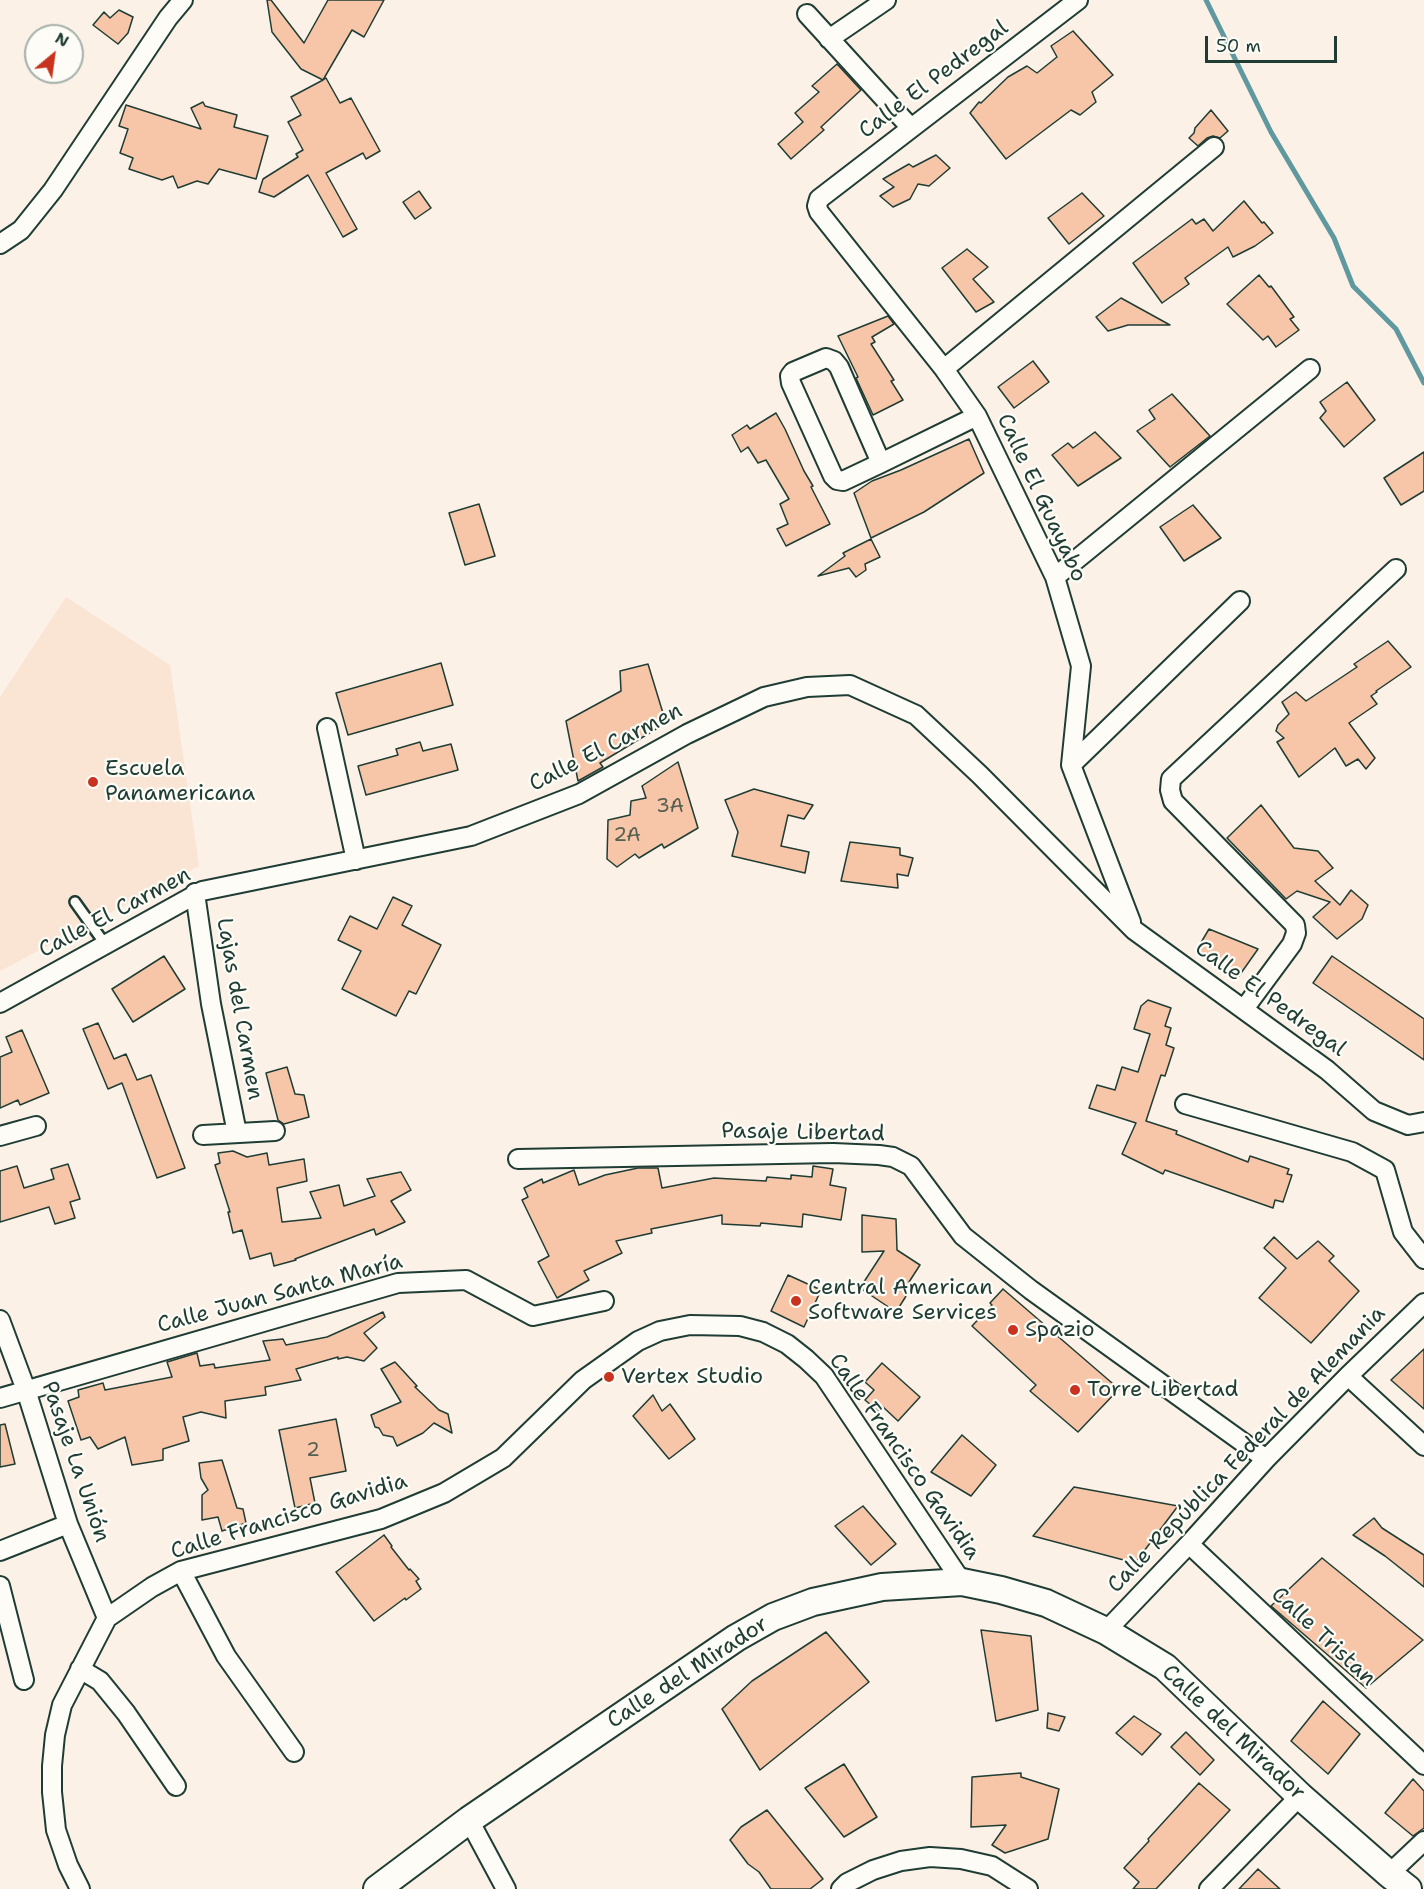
<!DOCTYPE html>
<html>
<head>
<meta charset="utf-8">
<style>
	body { margin:0 }
	#map { position:relative; width:1424px; height:1889px; overflow:hidden; background:#fcf1e7; font-family:"Shantell Sans",sans-serif }
	canvas { display:block }
	.north { position:absolute; left:24px; top:24px; width:60px; height:60px; box-sizing:border-box; background:#fdfcf7; border:2px solid #a4b0a9; border-radius:50%; rotate:29deg; font-size:16px; font-weight:700; line-height:24px; text-align:center; color:#1f3d34 }
	.north::after { content:''; display:block; margin:auto; width:21px; height:27px; background:#c8321e; clip-path:polygon(50% 0,100% 100%,50% 72%,0 100%) }
	.scale { position:absolute; left:1205px; top:36px; width:132px; height:27px; box-sizing:border-box; border:3px solid #1f3d34; border-top:0; padding-left:8px; font-size:18px; line-height:21px; white-space:nowrap; color:#1f3d34; -webkit-text-stroke:4px #fdfcf7; paint-order:stroke }
</style>
</head>
<body>
<div id="map">
<canvas width="1424" height="1889"></canvas>
<div class="north">N</div>
<div class="scale">50 m</div>
</div>
<script>
const ctx = document.querySelector('canvas').getContext('2d');
ctx.lineJoin = 'round';
function fill(path, color) { ctx.fillStyle = color; ctx.fill(path, 'evenodd'); }
const poly = rows => new Path2D(rows.map(r => 'M' + r).join(''));
function strokePath(path, color, width, dash) { ctx.strokeStyle = color; ctx.lineWidth = width; ctx.lineCap = dash ? 'butt' : 'round'; ctx.setLineDash(dash || []); ctx.stroke(path); }
function drawText(font, color, halo, rows, align = 'center') {
  ctx.font = font + ' "Shantell Sans",sans-serif'; ctx.lineWidth = 4.5; ctx.setLineDash([]); ctx.textBaseline = 'middle'; ctx.strokeStyle = halo; ctx.fillStyle = color; for (const [text, x, y, turn = 0] of rows) {
    ctx.save(); ctx.translate(x, y); ctx.rotate((+turn || 0) * Math.PI / 180); ctx.textAlign = isNaN(turn) ? turn : align; if (halo) ctx.strokeText(text, 0, 0); ctx.fillText(text, 0, 0); ctx.restore();
  }
}
fill(poly([
	[66,597,170,665,199,866,0,971,0,697]
]), '#fae4d4');
strokePath(poly([
	[1206,0,1271,132,1334,238,1353,286,1396,329,1424,383]
]), '#5f999f', 5);
const building = poly([
	[267,0,271,0,304,43,328,0,384,0,364,37,352,30,323,80,326,78,340,103,351,98,380,151,366,159,363,153,326,173,357,229,343,237,308,175,274,197,259,192,263,179,298,157,296,154,303,150,288,122,301,115,291,97,323,80,301,69,272,32,267,0],
	[119,10,133,17,128,33,118,44,93,25,104,12,110,18,119,10],
	[1073,31,1113,75,1092,92,1096,102,1080,115,1071,110,1006,159,970,113,979,102,981,103,1008,77,1027,66,1037,73,1057,57,1051,46,1073,31],
	[837,64,861,90,821,127,824,130,791,159,778,144,803,122,795,113,819,92,812,86,837,64],
	[203,102,205,106,237,115,234,127,268,136,256,179,219,169,208,184,197,181,178,188,173,176,162,180,129,169,133,158,120,153,128,129,119,126,126,105,201,129,191,108,203,102],
	[1211,110,1228,131,1220,138,1213,136,1207,138,1198,146,1189,138,1194,133,1195,128,1211,110],
	[936,155,950,168,929,186,918,184,910,199,893,207,880,196,894,187,883,179,909,164,913,167,936,155],
	[419,191,431,208,415,219,403,202,419,191],
	[1082,193,1104,216,1069,244,1048,218,1082,193],
	[1244,201,1262,223,1264,222,1273,233,1255,246,1233,257,1228,247,1185,278,1189,284,1162,303,1133,263,1192,219,1196,224,1204,219,1213,231,1244,201],
	[967,249,988,267,973,279,994,302,976,312,942,268,967,249],
	[1259,275,1269,287,1271,286,1294,317,1290,319,1299,330,1276,347,1268,336,1263,340,1227,304,1259,275],
	[1121,298,1170,325,1128,325,1108,331,1096,317,1121,298],
	[888,316,894,324,872,337,875,342,871,344,894,380,891,381,903,400,873,415,856,378,858,377,838,336,888,316],
	[1033,361,1049,382,1014,408,998,387,1033,361],
	[1347,382,1375,420,1344,447,1320,418,1326,411,1320,402,1347,382],
	[1172,394,1210,436,1170,467,1137,431,1155,419,1149,410,1172,394],
	[776,413,785,429,804,471,813,486,811,487,830,524,786,546,777,529,788,524,780,504,789,499,766,460,758,463,748,447,741,452,732,435,747,425,750,429,776,413],
	[1095,432,1121,458,1078,486,1052,455,1068,443,1073,448,1095,432],
	[969,439,984,473,924,512,871,538,854,493,872,481,901,470,969,439],
	[1424,452,1424,491,1401,505,1384,478,1424,452],
	[479,504,495,556,465,565,449,513,479,504],
	[1193,505,1221,538,1184,561,1160,527,1193,505],
	[871,539,880,557,865,564,866,570,856,577,849,568,818,576,845,556,843,553,871,539],
	[1388,641,1411,667,1376,691,1377,692,1371,696,1377,704,1349,723,1375,758,1366,769,1358,759,1346,766,1335,748,1299,777,1277,742,1284,738,1276,731,1278,725,1289,714,1282,702,1296,692,1306,701,1357,667,1354,664,1388,641],
	[441,663,453,705,348,735,336,693,441,663],
	[648,664,666,723,600,763,603,767,578,781,566,721,621,691,620,671,648,664],
	[420,742,423,751,451,744,458,770,366,795,358,766,398,755,396,749,420,742],
	[678,762,698,828,664,848,662,844,639,858,635,854,617,867,607,859,608,820,630,815,631,801,646,798,642,786,678,762],
	[754,789,813,805,804,819,788,815,781,846,809,852,805,873,732,856,738,832,725,800,754,789],
	[1261,805,1294,848,1318,851,1333,868,1315,881,1340,905,1351,890,1368,905,1362,919,1337,939,1313,917,1330,902,1297,891,1286,899,1227,838,1261,805],
	[850,842,900,848,900,855,913,858,908,876,897,874,898,888,841,881,850,842],
	[393,897,412,906,402,925,441,945,416,994,409,991,396,1016,342,989,361,951,338,940,350,916,377,929,393,897],
	[1209,929,1258,949,1239,976,1196,951,1209,929],
	[164,956,185,989,133,1022,112,989,164,956],
	[1332,956,1424,1019,1424,1060,1313,983,1332,956],
	[1148,1000,1171,1008,1165,1026,1171,1028,1166,1045,1174,1048,1165,1076,1161,1075,1146,1121,1177,1131,1176,1134,1248,1162,1250,1156,1289,1169,1287,1174,1292,1175,1283,1202,1275,1200,1273,1208,1165,1170,1163,1174,1122,1154,1136,1123,1089,1108,1097,1085,1115,1090,1122,1067,1138,1072,1150,1034,1134,1029,1141,1006,1148,1000],
	[98,1023,114,1059,126,1054,137,1080,151,1075,185,1168,157,1178,122,1083,108,1089,83,1029,98,1023],
	[22,1030,49,1093,20,1105,18,1100,0,1108,0,1057,12,1052,6,1037,22,1030],
	[287,1067,295,1094,304,1095,309,1117,284,1124,278,1120,266,1073,287,1067],
	[233,1151,247,1157,267,1153,269,1165,304,1159,307,1181,277,1188,282,1222,321,1218,310,1192,339,1185,344,1206,375,1196,367,1179,401,1172,411,1190,391,1201,405,1222,376,1235,374,1229,295,1259,296,1260,274,1266,271,1253,250,1259,242,1230,233,1233,228,1212,230,1212,215,1165,220,1163,218,1153,233,1151],
	[68,1164,80,1199,70,1202,75,1218,55,1224,49,1207,0,1222,0,1171,17,1166,24,1188,54,1179,51,1169,68,1164],
	[813,1166,833,1169,830,1185,846,1188,841,1220,803,1214,802,1227,761,1223,760,1226,722,1224,722,1215,651,1229,652,1233,616,1241,622,1253,584,1271,589,1280,557,1298,538,1262,549,1256,522,1200,528,1197,524,1188,542,1179,543,1183,574,1170,579,1185,605,1175,638,1168,658,1168,662,1188,714,1178,766,1181,767,1177,791,1179,791,1175,812,1177,813,1166],
	[862,1215,896,1219,897,1250,920,1265,909,1282,913,1285,896,1312,860,1288,884,1251,862,1252,862,1215],
	[1274,1237,1297,1259,1318,1241,1334,1256,1329,1261,1359,1291,1311,1343,1259,1298,1286,1268,1264,1248,1274,1237],
	[788,1275,821,1290,804,1327,771,1311,788,1275],
	[1003,1289,1119,1389,1078,1432,1030,1391,1036,1385,972,1326,992,1305,990,1303,1003,1289],
	[383,1312,385,1317,364,1333,377,1348,364,1361,347,1357,338,1359,338,1357,296,1369,301,1380,265,1387,266,1395,225,1401,226,1418,201,1412,183,1417,189,1441,163,1449,163,1460,132,1465,125,1437,98,1449,90,1437,81,1440,68,1401,79,1397,78,1390,103,1383,105,1390,172,1377,167,1362,197,1353,200,1366,214,1364,215,1368,270,1360,263,1341,283,1339,286,1345,327,1337,383,1312],
	[1424,1349,1424,1409,1391,1380,1424,1349],
	[395,1362,417,1386,415,1387,439,1410,448,1414,452,1433,434,1423,423,1433,397,1446,393,1437,383,1435,379,1428,375,1427,371,1415,401,1402,381,1369,395,1362],
	[882,1363,920,1397,898,1421,882,1406,878,1411,865,1400,874,1390,865,1382,882,1363],
	[653,1395,662,1411,670,1404,695,1439,669,1459,633,1416,653,1395],
	[336,1419,346,1471,310,1478,315,1503,295,1508,279,1430,336,1419],
	[5,1424,15,1464,0,1467,0,1425,5,1424],
	[962,1435,996,1465,971,1496,931,1472,962,1435],
	[222,1460,237,1508,243,1509,246,1523,222,1531,218,1517,202,1520,202,1495,208,1490,201,1478,199,1463,222,1460],
	[1074,1487,1178,1506,1135,1563,1033,1536,1074,1487],
	[863,1506,896,1544,871,1565,835,1526,863,1506],
	[1374,1518,1382,1528,1424,1555,1424,1587,1385,1556,1353,1535,1374,1518],
	[384,1535,392,1546,391,1547,409,1570,410,1569,419,1579,416,1581,421,1589,406,1600,405,1598,374,1621,336,1572,384,1535],
	[1322,1558,1423,1640,1366,1688,1271,1606,1322,1558],
	[981,1630,1031,1636,1038,1710,996,1721,981,1630],
	[826,1632,869,1682,760,1770,722,1709,752,1681,826,1632],
	[1323,1701,1360,1734,1328,1774,1291,1741,1323,1701],
	[1048,1713,1065,1717,1059,1731,1047,1728,1048,1713],
	[1134,1716,1161,1734,1142,1755,1116,1733,1134,1716],
	[1186,1732,1214,1760,1200,1775,1171,1747,1186,1732],
	[844,1764,877,1817,844,1837,805,1788,844,1764],
	[1021,1773,1021,1777,1059,1789,1048,1839,1005,1853,992,1845,1006,1825,971,1827,972,1777,1021,1773],
	[1413,1779,1424,1791,1424,1828,1413,1836,1385,1813,1413,1779],
	[1199,1783,1230,1810,1156,1889,1133,1889,1139,1882,1124,1868,1149,1841,1148,1839,1199,1783],
	[767,1810,823,1879,810,1889,771,1889,759,1872,748,1864,730,1840,741,1827,767,1810],
	[1258,1869,1280,1889,1239,1889,1258,1869]
]);
fill(building, '#f7c5a7');
strokePath(building, '#1f3d34', 1.5);
const lane = poly([
	[75,902,105,944]
]);
const street = poly([
	[1078,0,819,199,817,206,819,212,944,369,977,416,1055,577,1081,666,1071,765,1131,922],
	[807,14,911,128],
	[829,39,886,0],
	[0,244,21,230,53,190,168,18,183,0],
	[944,369,1214,147],
	[881,463,839,367,834,361,826,358,793,372,790,376,791,383,833,476,837,480,843,481,881,463,977,416],
	[1055,577,1310,369],
	[327,728,356,860],
	[1071,765,1240,601],
	[195,893,211,1004,237,1133],
	[0,1003,202,891,471,836,579,794,687,734,764,697,807,687,850,685,916,715,980,775,1134,930,1327,1070,1374,1111,1408,1125,1424,1122],
	[1244,1009,1292,944,1296,933,1295,925,1173,801,1170,790,1171,779,1396,569],
	[1185,1104,1352,1152,1385,1170,1403,1232,1424,1259],
	[203,1135,275,1131],
	[0,1136,36,1126],
	[518,1159,833,1153,879,1155,893,1157,911,1166,963,1236,1031,1290,1266,1459],
	[0,1320,26,1390,68,1524,107,1618],
	[1348,1376,1424,1446],
	[0,1398,398,1283,466,1280,533,1316,604,1301],
	[1189,1544,1424,1765],
	[0,1551,68,1524],
	[181,1571,226,1656,294,1752],
	[0,1586,24,1680],
	[1106,1631,1189,1544,1266,1459,1348,1376,1424,1303],
	[80,1669,100,1681,126,1713,176,1786],
	[469,1820,506,1889],
	[1389,1874,1424,1841],
	[80,1889,68,1865,56,1830,52,1792,52,1766,55,1735,62,1705,107,1618,152,1587,181,1571,381,1519,444,1493,503,1458,583,1380,638,1341,660,1331,690,1325,740,1326,763,1332,787,1344,806,1359,824,1376,962,1582],
	[841,1889,847,1883,873,1870,901,1861,930,1857,961,1859,992,1866,1028,1889],
	[1209,1889,1300,1796]
]);
const secondary = poly([
	[377,1889,469,1820,736,1638,773,1617,813,1602,882,1587,962,1582,1001,1590,1046,1603,1106,1631,1165,1667,1300,1796,1389,1874,1408,1889]
]);
strokePath(lane, '#1f3d34', 14);
strokePath(street, '#1f3d34', 22);
strokePath(secondary, '#1f3d34', 30);
strokePath(lane, '#fdfcf7', 9);
strokePath(street, '#fdfcf7', 18);
strokePath(secondary, '#fdfcf7', 26);
for (const [x, y, r, color] of [
	[93,782,6,"#c8321e"],
	[796,1301,6,"#c8321e"],
	[1013,1330,6,"#c8321e"],
	[609,1377,6,"#c8321e"],
	[1075,1390,6,"#c8321e"]
]) { const dot = new Path2D(); dot.arc(x, y, r, 0, 2 * Math.PI); ctx.fillStyle = color; ctx.fill(dot); strokePath(dot, '#fdfcf7', 2); }
drawText('20px', '#555f51', null, [
	["3A",670,807],
	["2A",627,836],
	["2",313,1451]
]);
drawText('22px', '#1f3d34', '#fdfcf7', [
	["Calle El Pedregal",934,80,-37],
	["Calle El Guayabo",1041,498,65],
	["Calle El Carmen",606,748,-27],
	["Calle El Carmen",115,913,-28],
	["Calle El Pedregal",1270,999,36],
	["Lajas del Carmen",239,1009,80],
	["Pasaje Libertad",803,1133,1],
	["Calle Juan Santa María",280,1294,-15],
	["Calle República Federal de Alemania",1247,1450,-46],
	["Calle Francisco Gavidia",904,1457,55],
	["Pasaje La Unión",75,1462,71],
	["Calle Francisco Gavidia",289,1517,-17],
	["Calle Tristan",1323,1637,43],
	["Calle del Mirador",688,1673,-33],
	["Calle del Mirador",1233,1733,43]
]);
drawText('22px', '#1f3d34', '#fdfcf7', [
	["Escuela",105,769],
	["Panamericana",105,794],
	["Central American",808,1288],
	["Software Services",808,1313],
	["Spazio",1025,1330],
	["Vertex Studio",621,1377],
	["Torre Libertad",1087,1390]
], 'left');
</script>
</body>
</html>
